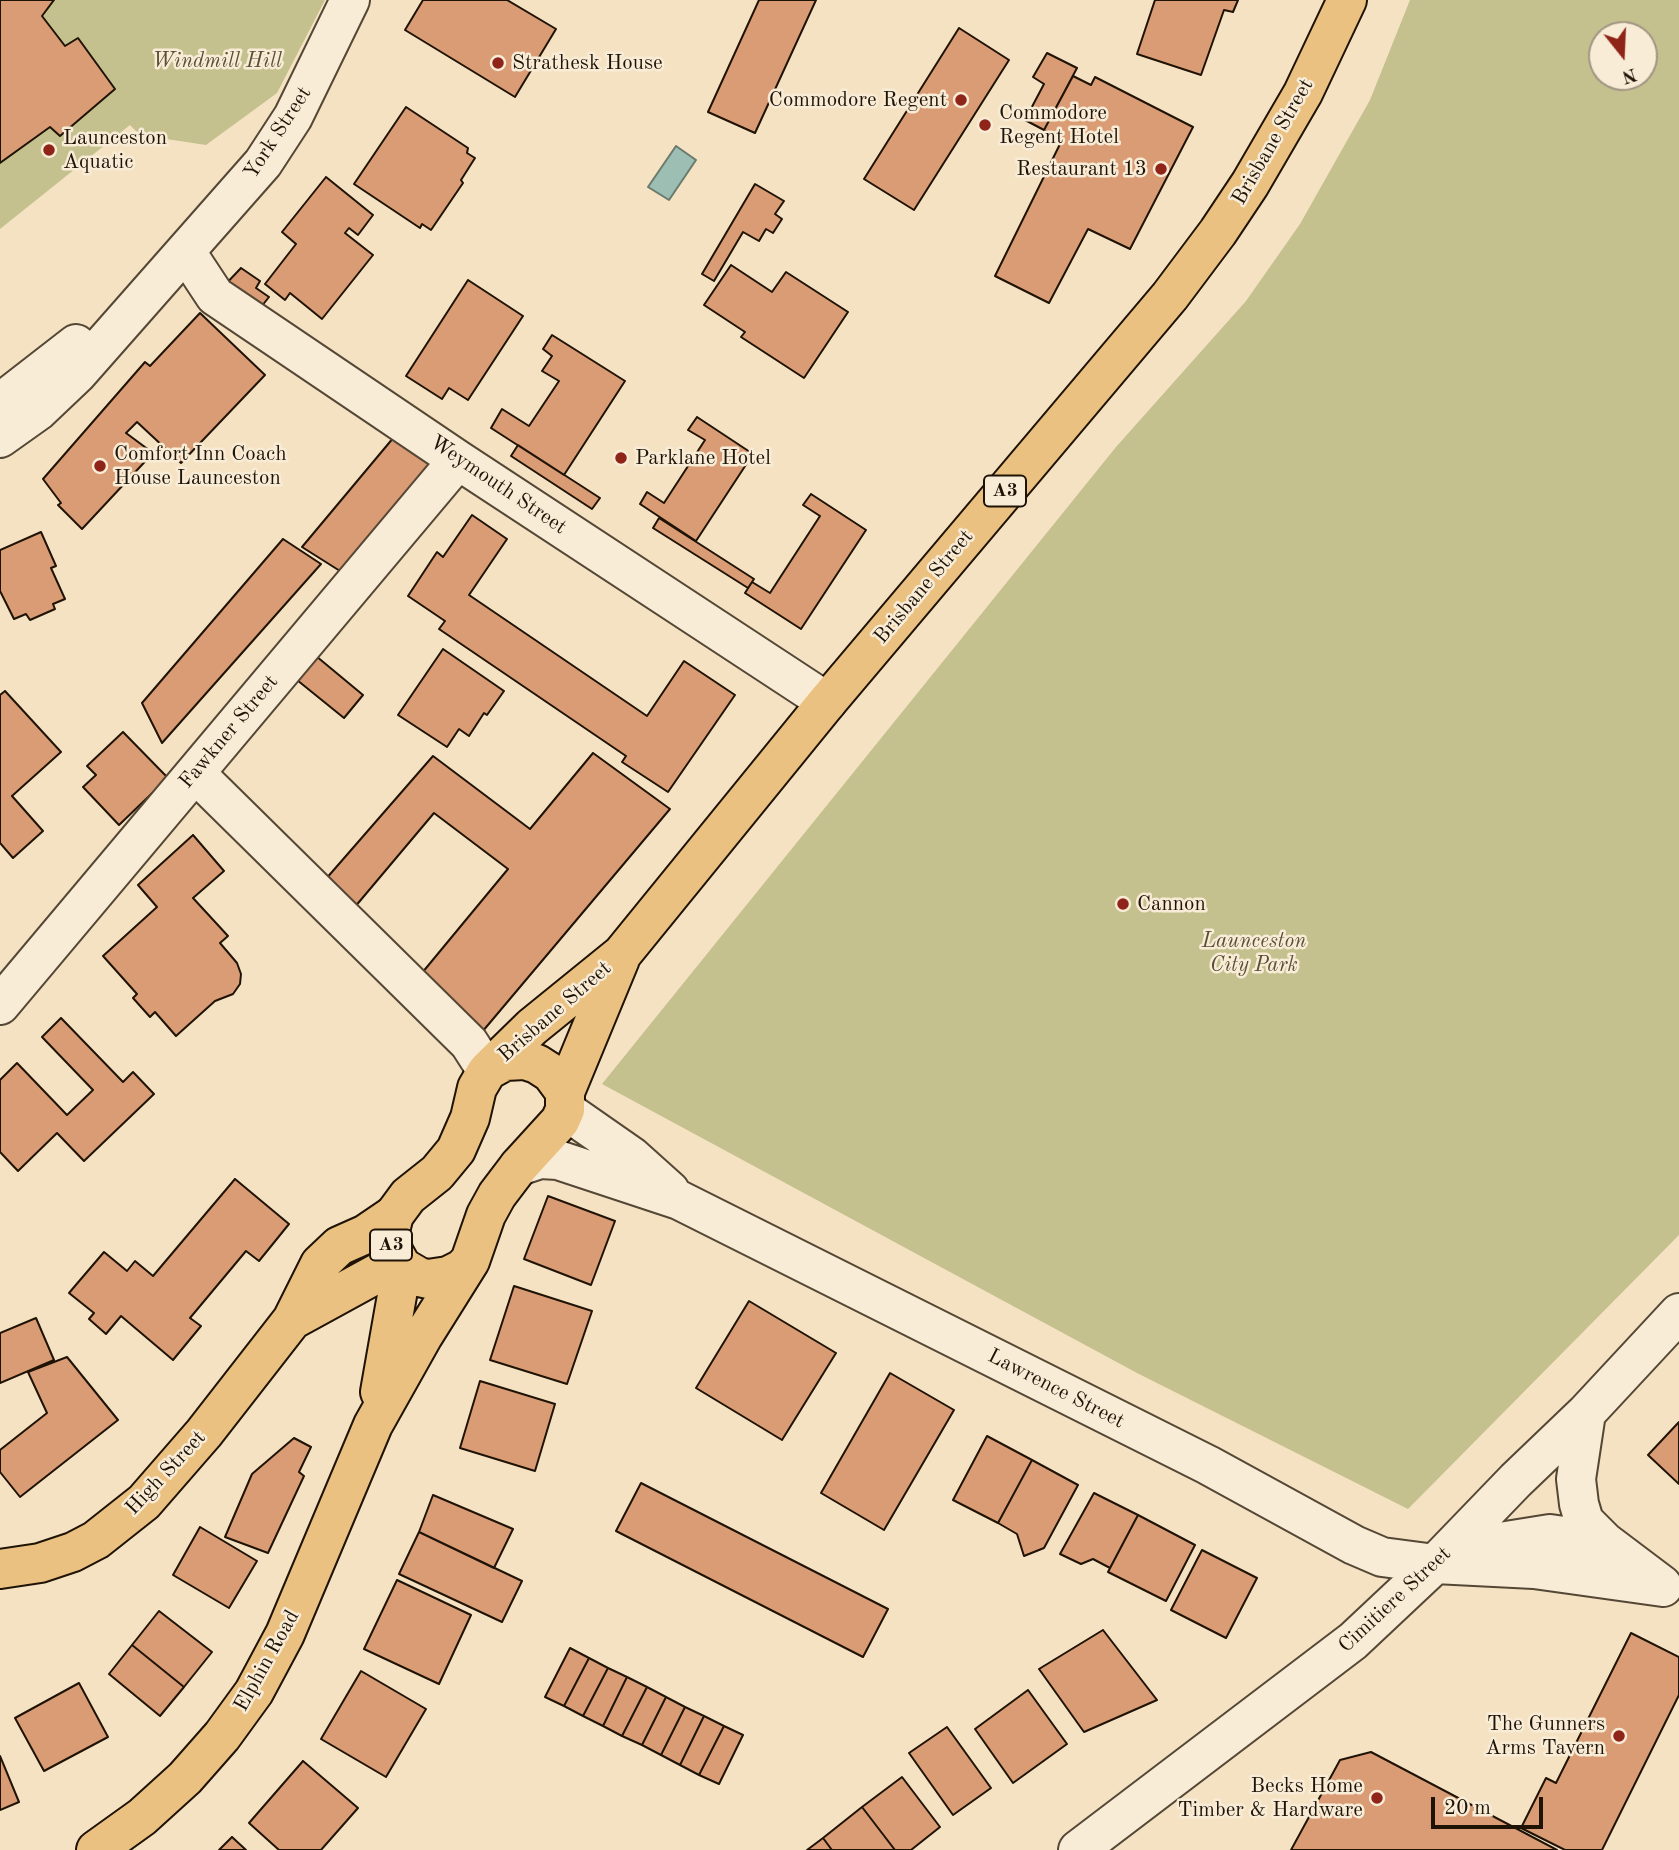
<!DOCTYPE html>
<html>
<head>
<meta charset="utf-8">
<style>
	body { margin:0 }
	#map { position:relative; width:1679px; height:1850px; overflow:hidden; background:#f5e2c2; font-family:"Old Standard TT",serif }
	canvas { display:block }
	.north { position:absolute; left:1588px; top:21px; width:70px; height:70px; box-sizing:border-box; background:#f8ecd7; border:2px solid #a19583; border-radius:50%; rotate:162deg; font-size:19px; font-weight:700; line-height:28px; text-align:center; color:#1f1306 }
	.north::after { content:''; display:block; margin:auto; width:24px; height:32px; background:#8f2418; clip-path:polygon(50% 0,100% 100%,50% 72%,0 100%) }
	.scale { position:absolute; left:1431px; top:1797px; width:112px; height:32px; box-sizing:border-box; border:4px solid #1f1306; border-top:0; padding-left:9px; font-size:21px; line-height:24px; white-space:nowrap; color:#1f1306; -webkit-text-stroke:5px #f8ecd7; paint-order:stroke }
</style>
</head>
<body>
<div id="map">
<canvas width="1679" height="1850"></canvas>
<div class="north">N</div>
<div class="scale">20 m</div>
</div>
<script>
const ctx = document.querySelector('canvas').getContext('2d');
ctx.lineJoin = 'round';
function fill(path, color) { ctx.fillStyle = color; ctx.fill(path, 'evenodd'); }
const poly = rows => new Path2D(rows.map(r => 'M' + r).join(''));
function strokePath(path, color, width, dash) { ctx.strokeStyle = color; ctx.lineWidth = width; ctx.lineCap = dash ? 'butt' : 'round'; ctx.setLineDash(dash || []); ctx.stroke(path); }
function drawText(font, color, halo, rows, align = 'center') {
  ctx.font = font + ' "Old Standard TT",serif'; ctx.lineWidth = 5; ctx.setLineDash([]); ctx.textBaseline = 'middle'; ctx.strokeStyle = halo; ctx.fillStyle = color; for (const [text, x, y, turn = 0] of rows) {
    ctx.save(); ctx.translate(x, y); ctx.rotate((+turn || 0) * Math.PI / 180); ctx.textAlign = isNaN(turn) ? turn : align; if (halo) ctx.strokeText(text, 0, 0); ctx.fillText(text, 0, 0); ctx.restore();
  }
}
fill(poly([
	[0,0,325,0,277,93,206,145,140,135,130,125,0,229],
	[1410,0,1679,0,1679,1235,1408,1509,1137,1373,602,1084,1116,447,1246,301,1300,224,1370,100],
	[1602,35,1644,35,1644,77,1602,77]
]), '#c4c18e');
const water = poly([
	[676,146,696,160,669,200,648,187,676,146]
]);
fill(water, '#9cbeb3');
strokePath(water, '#6a7a6e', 2);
const building = poly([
	[0,0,54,0,42,16,65,46,78,38,115,89,60,136,50,127,0,163,0,0],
	[423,0,507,0,556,29,515,97,405,30,423,0],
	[759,0,816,0,755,133,708,112,759,0],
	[1155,0,1238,0,1233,12,1224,10,1201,75,1137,54,1155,0],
	[959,28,1009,60,914,210,864,179,959,28],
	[1047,53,1077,68,1044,130,1025,120,1044,84,1033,77,1047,53],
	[1073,76,1091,85,1095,77,1193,127,1130,249,1088,229,1049,303,995,276,1062,140,1044,130,1073,76],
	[406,107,468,148,467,153,475,158,461,180,463,183,431,230,422,224,420,228,354,184,406,107],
	[326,177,373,215,358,235,349,228,345,233,373,255,322,319,290,293,285,300,265,284,296,244,282,232,326,177],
	[755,184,784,201,775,214,782,219,773,233,766,229,759,241,743,232,714,281,702,274,755,184],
	[731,265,772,292,786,272,848,312,804,378,741,337,745,332,704,305,731,265],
	[241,268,260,281,256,288,269,297,257,312,221,289,241,268],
	[468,280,523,316,468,400,449,388,442,399,406,376,468,280],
	[200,313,265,375,181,463,137,422,126,433,153,453,82,529,58,505,61,503,43,479,145,362,150,366,200,313],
	[552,335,625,381,564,475,491,428,502,409,529,426,559,381,542,371,552,356,543,349,552,335],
	[697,417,753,454,696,541,640,504,647,492,664,503,705,440,688,430,697,417],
	[394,437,431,463,340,571,302,547,394,437],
	[518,445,600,498,592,509,511,456,518,445],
	[811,494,866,530,801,629,745,593,752,582,770,593,820,516,803,505,811,494],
	[472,515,507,539,469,595,647,716,684,661,735,695,668,792,622,762,626,756,439,629,445,621,408,596,437,552,443,557,472,515],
	[659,518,754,579,748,588,653,528,659,518],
	[41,532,56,566,51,568,65,599,53,604,55,609,30,620,26,614,14,619,0,591,0,550,41,532],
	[283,539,321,564,162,743,142,703,283,539],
	[443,649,504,691,487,715,484,713,469,736,459,729,447,747,398,715,443,649],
	[316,656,363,695,344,718,297,680,316,656],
	[5,691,61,752,12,796,43,831,13,858,0,843,0,695,5,691],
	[123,732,168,778,119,825,83,787,96,775,87,766,123,732],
	[593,753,670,809,477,1038,417,979,508,869,434,813,354,908,325,880,433,756,530,829,593,753],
	[193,835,224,871,193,898,228,936,220,943,237,963,241,974,240,984,233,994,215,1001,176,1036,155,1012,150,1017,133,998,137,994,103,956,157,907,138,885,193,835],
	[61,1018,123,1082,133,1072,154,1094,84,1161,57,1133,18,1171,0,1152,0,1080,17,1063,67,1115,93,1090,42,1037,61,1018],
	[235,1179,289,1224,259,1261,246,1251,190,1318,201,1326,173,1360,121,1316,106,1334,89,1319,94,1313,69,1293,104,1252,127,1271,135,1261,153,1276,235,1179],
	[548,1196,615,1221,591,1285,524,1259,548,1196],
	[514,1286,592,1311,567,1384,490,1360,514,1286],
	[749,1301,836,1353,782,1440,696,1388,749,1301],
	[36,1318,54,1360,0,1383,0,1333,36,1318],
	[67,1357,118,1420,20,1497,0,1472,0,1450,47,1413,28,1372,67,1357],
	[890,1373,954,1410,884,1530,821,1493,890,1373],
	[480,1381,555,1404,535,1471,460,1448,480,1381],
	[1679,1422,1679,1484,1648,1455,1679,1422],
	[987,1436,1032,1460,998,1523,953,1500,987,1436],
	[294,1438,311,1447,299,1472,304,1476,268,1553,225,1537,252,1474,294,1438],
	[1032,1460,1078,1485,1044,1548,1024,1556,1017,1534,998,1523,1032,1460],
	[641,1483,888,1609,863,1657,616,1531,641,1483],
	[1094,1493,1138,1515,1110,1568,1093,1559,1081,1564,1060,1554,1094,1493],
	[433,1495,513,1529,494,1568,419,1532,433,1495],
	[1138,1515,1195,1545,1166,1601,1108,1572,1138,1515],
	[200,1527,257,1561,229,1608,173,1575,200,1527],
	[419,1532,522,1581,502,1622,399,1574,419,1532],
	[1202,1550,1257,1578,1226,1638,1171,1610,1202,1550],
	[397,1580,471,1615,439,1684,364,1649,397,1580],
	[159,1611,212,1652,184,1687,132,1645,159,1611],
	[1103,1630,1157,1700,1084,1732,1039,1669,1103,1630],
	[1631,1633,1679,1657,1679,1695,1602,1850,1565,1850,1521,1828,1546,1778,1556,1783,1631,1633],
	[132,1645,184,1687,160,1716,109,1674,132,1645],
	[570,1648,589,1658,564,1706,545,1697,570,1648],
	[589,1658,608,1668,583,1716,564,1706,589,1658],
	[608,1668,627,1677,603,1726,583,1716,608,1668],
	[361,1671,426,1709,386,1777,321,1739,361,1671],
	[627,1677,647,1687,622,1736,603,1726,627,1677],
	[79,1683,108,1737,44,1771,15,1718,79,1683],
	[647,1687,666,1697,642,1745,622,1736,647,1687],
	[1028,1690,1067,1744,1013,1783,975,1729,1028,1690],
	[666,1697,685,1707,661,1755,642,1745,666,1697],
	[685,1707,704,1716,680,1765,661,1755,685,1707],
	[704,1716,724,1726,699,1775,680,1765,704,1716],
	[724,1726,743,1735,719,1784,699,1775,724,1726],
	[947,1727,991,1788,953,1815,909,1753,947,1727],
	[1371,1752,1557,1850,1291,1850,1340,1760,1371,1752],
	[0,1756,19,1802,0,1810,0,1756],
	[303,1761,358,1808,321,1850,279,1850,249,1823,303,1761],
	[902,1777,940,1827,911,1850,895,1850,862,1807,902,1777],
	[862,1807,895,1850,832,1850,823,1838,862,1807],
	[232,1837,246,1850,219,1850,232,1837],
	[823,1838,832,1850,807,1850,823,1838]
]);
fill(building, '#da9c75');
strokePath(building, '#1f1306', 2);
const minor = poly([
	[186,252,215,296,458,460,827,702],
	[0,403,76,344],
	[0,438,38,411,77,374,263,163,293,117,350,0],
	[195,773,469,1043,487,1071],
	[0,1005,458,460],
	[565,1110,631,1156,670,1191],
	[519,1166,540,1159,558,1160,679,1200,1208,1465,1354,1545,1382,1557,1435,1564,1534,1569,1663,1587],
	[1586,1413,1576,1479,1579,1504,1584,1521,1605,1542],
	[1457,1557,1500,1542,1550,1534,1605,1542,1662,1585],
	[1078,1850,1353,1641,1435,1564,1516,1480,1586,1413,1679,1313]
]);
const major = poly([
	[292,1320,398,1262],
	[0,1569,40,1563,73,1552,96,1540,144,1502,204,1433,292,1320,320,1264,339,1246,366,1234,394,1215]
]);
const highway = poly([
	[488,1070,532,1027,622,954,827,702,1170,296,1218,232,1250,184,1303,93,1347,0],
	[565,1092,551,1073,537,1064,525,1060,505,1061,487,1071,477,1088,470,1118,456,1150,437,1173,408,1196,394,1215,389,1235,394,1253,402,1267,419,1277,428,1279,448,1276,462,1269,470,1261,486,1215,497,1195,519,1166,560,1121,565,1110,565,1092,620,959],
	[380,1392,402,1267],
	[96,1850,142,1817,185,1778,222,1736,254,1692,285,1634,373,1425,423,1336,470,1261]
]);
strokePath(minor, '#544735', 42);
strokePath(major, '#1f1306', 42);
strokePath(highway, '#1f1306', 42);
strokePath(minor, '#f8ecd7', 38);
strokePath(major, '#eac181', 38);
strokePath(highway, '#eac181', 38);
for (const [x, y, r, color] of [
	[498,63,7,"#8f2418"],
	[961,100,7,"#8f2418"],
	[985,125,7,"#8f2418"],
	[49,150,7,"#8f2418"],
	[1161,169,7,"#8f2418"],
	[621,458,7,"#8f2418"],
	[100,466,7,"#8f2418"],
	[1123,904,7,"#8f2418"],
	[1619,1736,7,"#8f2418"],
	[1377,1798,7,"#8f2418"]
]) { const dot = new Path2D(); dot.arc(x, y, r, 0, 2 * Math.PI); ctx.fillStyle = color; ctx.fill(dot); strokePath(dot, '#f8ecd7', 2.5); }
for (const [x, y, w] of [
	[1005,491,42],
	[391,1245,42]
]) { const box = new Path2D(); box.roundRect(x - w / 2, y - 15.5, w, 31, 5); ctx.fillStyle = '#f8ecd7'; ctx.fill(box); strokePath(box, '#1f1306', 2); }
drawText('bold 19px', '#1f1306', null, [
	["A3",1005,491],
	["A3",391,1245]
]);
drawText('italic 21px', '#595036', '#f8ecd7', [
	["Windmill Hill",217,61],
	["Launceston",1254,941],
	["City Park",1254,965]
]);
drawText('21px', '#1f1306', '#f8ecd7', [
	["Strathesk House",512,63],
	["Commodore Regent",947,100,"right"],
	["Commodore",999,113],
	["Regent Hotel",999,137],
	["Launceston",63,138],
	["Aquatic",63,162],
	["Restaurant 13",1147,169,"right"],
	["Comfort Inn Coach",114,454],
	["House Launceston",114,478],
	["Parklane Hotel",635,458],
	["Cannon",1137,904],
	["The Gunners",1605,1724,"right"],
	["Arms Tavern",1605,1748,"right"],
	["Becks Home",1363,1786,"right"],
	["Timber & Hardware",1363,1810,"right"]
], 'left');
drawText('21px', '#1f1306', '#f8ecd7', [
	["York Street",278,133,-57],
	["Brisbane Street",1273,142,-60],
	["Weymouth Street",498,485,34],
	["Brisbane Street",924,587,-50],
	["Fawkner Street",229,732,-50],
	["Brisbane Street",555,1012,-41],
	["Lawrence Street",1056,1389,27],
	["High Street",166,1473,-47],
	["Cimitiere Street",1395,1600,-43],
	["Elphin Road",267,1661,-61]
]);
</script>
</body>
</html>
